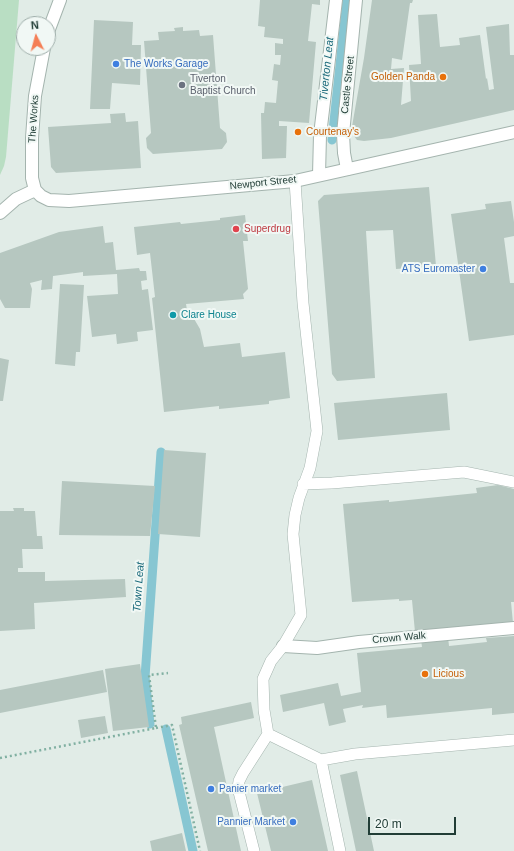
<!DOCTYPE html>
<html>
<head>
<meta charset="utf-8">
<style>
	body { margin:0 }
	#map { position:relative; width:514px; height:851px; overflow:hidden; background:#e1ece7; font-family:Helvetica,sans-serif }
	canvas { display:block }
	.north { position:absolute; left:16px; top:16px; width:40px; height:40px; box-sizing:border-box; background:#f1f8f5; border:1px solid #9eada9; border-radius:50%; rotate:354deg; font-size:11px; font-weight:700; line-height:16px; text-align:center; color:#213d36 }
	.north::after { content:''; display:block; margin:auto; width:14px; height:18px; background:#f47f56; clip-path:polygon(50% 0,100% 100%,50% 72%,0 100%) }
	.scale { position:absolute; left:368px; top:817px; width:88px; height:18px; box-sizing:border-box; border:2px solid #213d36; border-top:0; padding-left:5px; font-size:12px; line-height:14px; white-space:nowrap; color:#213d36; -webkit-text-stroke:3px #f1f8f5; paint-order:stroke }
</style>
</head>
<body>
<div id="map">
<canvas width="514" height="851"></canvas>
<div class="north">N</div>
<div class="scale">20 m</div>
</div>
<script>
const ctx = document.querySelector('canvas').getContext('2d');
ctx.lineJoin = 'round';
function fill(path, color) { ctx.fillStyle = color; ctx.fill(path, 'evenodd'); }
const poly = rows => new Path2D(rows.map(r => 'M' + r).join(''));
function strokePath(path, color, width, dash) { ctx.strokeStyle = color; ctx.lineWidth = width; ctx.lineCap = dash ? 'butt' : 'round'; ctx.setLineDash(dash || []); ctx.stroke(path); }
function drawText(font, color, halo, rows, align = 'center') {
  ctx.font = font + ' Helvetica,sans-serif'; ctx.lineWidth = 4; ctx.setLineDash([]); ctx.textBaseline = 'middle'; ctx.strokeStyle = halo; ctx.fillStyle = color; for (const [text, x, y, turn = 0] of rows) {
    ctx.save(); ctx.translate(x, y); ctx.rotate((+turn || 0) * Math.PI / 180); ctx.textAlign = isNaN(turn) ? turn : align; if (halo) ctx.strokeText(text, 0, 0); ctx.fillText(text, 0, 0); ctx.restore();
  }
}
fill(poly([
	[0,0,19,0,6,157,4,166,0,175]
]), '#b9dec3');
strokePath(poly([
	[332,140,347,0],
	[150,724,145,677,161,452],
	[166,729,193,851]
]), '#87c6d2', 9);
fill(poly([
	[260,0,320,0,320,5,312,4,308,41,316,42,309,123,279,121,279,126,287,126,286,158,262,159,261,113,264,113,265,102,276,103,278,81,272,80,274,64,280,65,281,55,275,55,275,43,283,44,283,39,264,37,265,27,258,26],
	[372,0,413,0,412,3,410,3,402,60,392,58,391,69,404,68,401,105,411,101,409,65,421,64,418,15,437,14,440,47,460,45,459,38,480,35,486,79,487,78,489,90,494,89,486,27,509,24,510,55,514,55,514,110,391,138,364,141,357,140,351,132,364,58],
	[94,20,133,22,132,45,141,45,140,85,112,83,110,109,90,109],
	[183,27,183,31,199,30,200,36,213,35,220,128,226,133,227,142,222,149,153,154,147,148,146,138,151,133,144,41,159,40,158,32,175,31,174,28],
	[125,113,126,122,138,121,141,168,56,173,51,167,48,127,111,123,110,114],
	[429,187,436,266,396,269,393,230,366,231,375,378,337,381,332,374,318,201,324,195],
	[511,201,514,222,514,236,504,238,510,283,514,283,514,335,469,341,451,214,486,209,485,204],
	[245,215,248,241,243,241,248,289,243,294,244,299,186,304,187,310,193,317,200,329,204,347,240,343,242,357,285,352,290,398,269,401,269,404,219,409,219,406,164,412,152,298,155,297,150,253,137,255,134,227,180,222,181,224,220,220,220,218],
	[103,226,105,243,113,242,116,270,139,268,140,271,146,271,147,280,141,281,142,290,148,289,153,330,137,332,138,341,117,344,116,334,92,337,87,296,118,294,117,274,83,276,83,272,53,276,52,289,41,290,42,280,30,283,32,289,30,308,5,308,0,299,0,253,59,232],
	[60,284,84,285,80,352,76,352,75,366,55,364],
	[0,358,9,360,3,401,0,401],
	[447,393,450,430,338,440,334,403],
	[164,450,206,453,200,537,158,534],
	[62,481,155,486,150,536,59,535],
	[498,485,514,489,514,602,511,602,513,623,415,632,412,600,399,601,399,599,352,602,343,504,389,500,389,502,477,493,476,488],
	[13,508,24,508,24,511,35,511,37,536,42,536,43,549,22,549,23,568,18,568,18,572,45,572,45,581,125,579,126,597,34,603,35,629,0,631,0,511,14,511],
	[514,636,514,713,492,715,492,708,387,718,386,705,362,708,363,705,343,709,346,722,329,726,324,703,283,712,280,695,338,683,341,696,361,692,357,653,422,647,421,640,448,637,449,646,487,642,486,638],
	[140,664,149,727,113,731,105,669],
	[103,670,107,692,0,713,0,690],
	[251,702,254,718,214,727,241,851,208,851,179,725,182,724,181,717],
	[105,716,108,733,81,738,78,720],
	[357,771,374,851,356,851,340,775],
	[312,780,328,851,271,851,257,793],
	[182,833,186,851,152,851,150,841]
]), '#b6c7c0');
const service = poly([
	[295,181,303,303,317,431,310,468,299,498,295,515,293,534,301,615,283,646,271,661,263,679,264,710,268,734,321,760,340,851],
	[303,484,332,483,464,472,514,482],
	[321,760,355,754,514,740],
	[254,851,238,788,239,781,243,773,268,734]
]);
const pedestrian = poly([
	[283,646,317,648,359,642,514,628]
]);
const minor = poly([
	[347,169,344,153,343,134,356,0],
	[319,175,320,135,336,0]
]);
const tertiary = poly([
	[48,32,60,0],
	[35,190,41,196,49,200,69,201,295,181,514,132],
	[35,190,32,178,32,138,35,96,44,48],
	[0,213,16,199,35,190]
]);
strokePath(service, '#a4b4ae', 12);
strokePath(pedestrian, '#a4b4ae', 14);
strokePath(minor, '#a4b4ae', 14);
strokePath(tertiary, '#a4b4ae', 14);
strokePath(poly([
	[156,728,172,725,200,851],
	[0,758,156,728,149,675,168,673]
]), '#81b0a2', 2.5, [2, 3]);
strokePath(service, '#fff', 11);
strokePath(pedestrian, '#fff', 12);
strokePath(minor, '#fff', 12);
strokePath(tertiary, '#fff', 12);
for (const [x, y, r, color] of [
	[116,64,4,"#3f7fe0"],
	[443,77,4,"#e8710a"],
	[182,85,4,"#6b7280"],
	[298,132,4,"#e8710a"],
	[236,229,4,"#e0444e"],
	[483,269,4,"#3f7fe0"],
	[173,315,4,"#0f9aa8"],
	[425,674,4,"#e8710a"],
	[211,789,4,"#3f7fe0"],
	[293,822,4,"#3f7fe0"]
]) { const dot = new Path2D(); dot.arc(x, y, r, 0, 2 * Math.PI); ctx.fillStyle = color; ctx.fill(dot); strokePath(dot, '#f1f8f5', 1.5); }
drawText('10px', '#366cbe', '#f1f8f5', [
	["The Works Garage",124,64],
	["ATS Euromaster",475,269,"right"],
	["Panier market",219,789],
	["Pannier Market",285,822,"right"]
], 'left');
drawText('10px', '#c56008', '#f1f8f5', [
	["Golden Panda",435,77,"right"],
	["Courtenay's",306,132],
	["Licious",433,674]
], 'left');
drawText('10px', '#5b616d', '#f1f8f5', [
	["Tiverton",190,79],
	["Baptist Church",190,91]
], 'left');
drawText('10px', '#213d36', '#f1f8f5', [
	["Castle Street",348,85,-84],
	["The Works",34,119,-86],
	["Newport Street",263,183,-6],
	["Crown Walk",399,638,-5]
]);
drawText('10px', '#be3a42', '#f1f8f5', [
	["Superdrug",244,229]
], 'left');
drawText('10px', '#0d838f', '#f1f8f5', [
	["Clare House",181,315]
], 'left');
drawText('italic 11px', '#1a697a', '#f1f8f5', [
	["Tiverton Leat",327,69,-84],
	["Town Leat",139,587,-86]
]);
</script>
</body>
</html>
